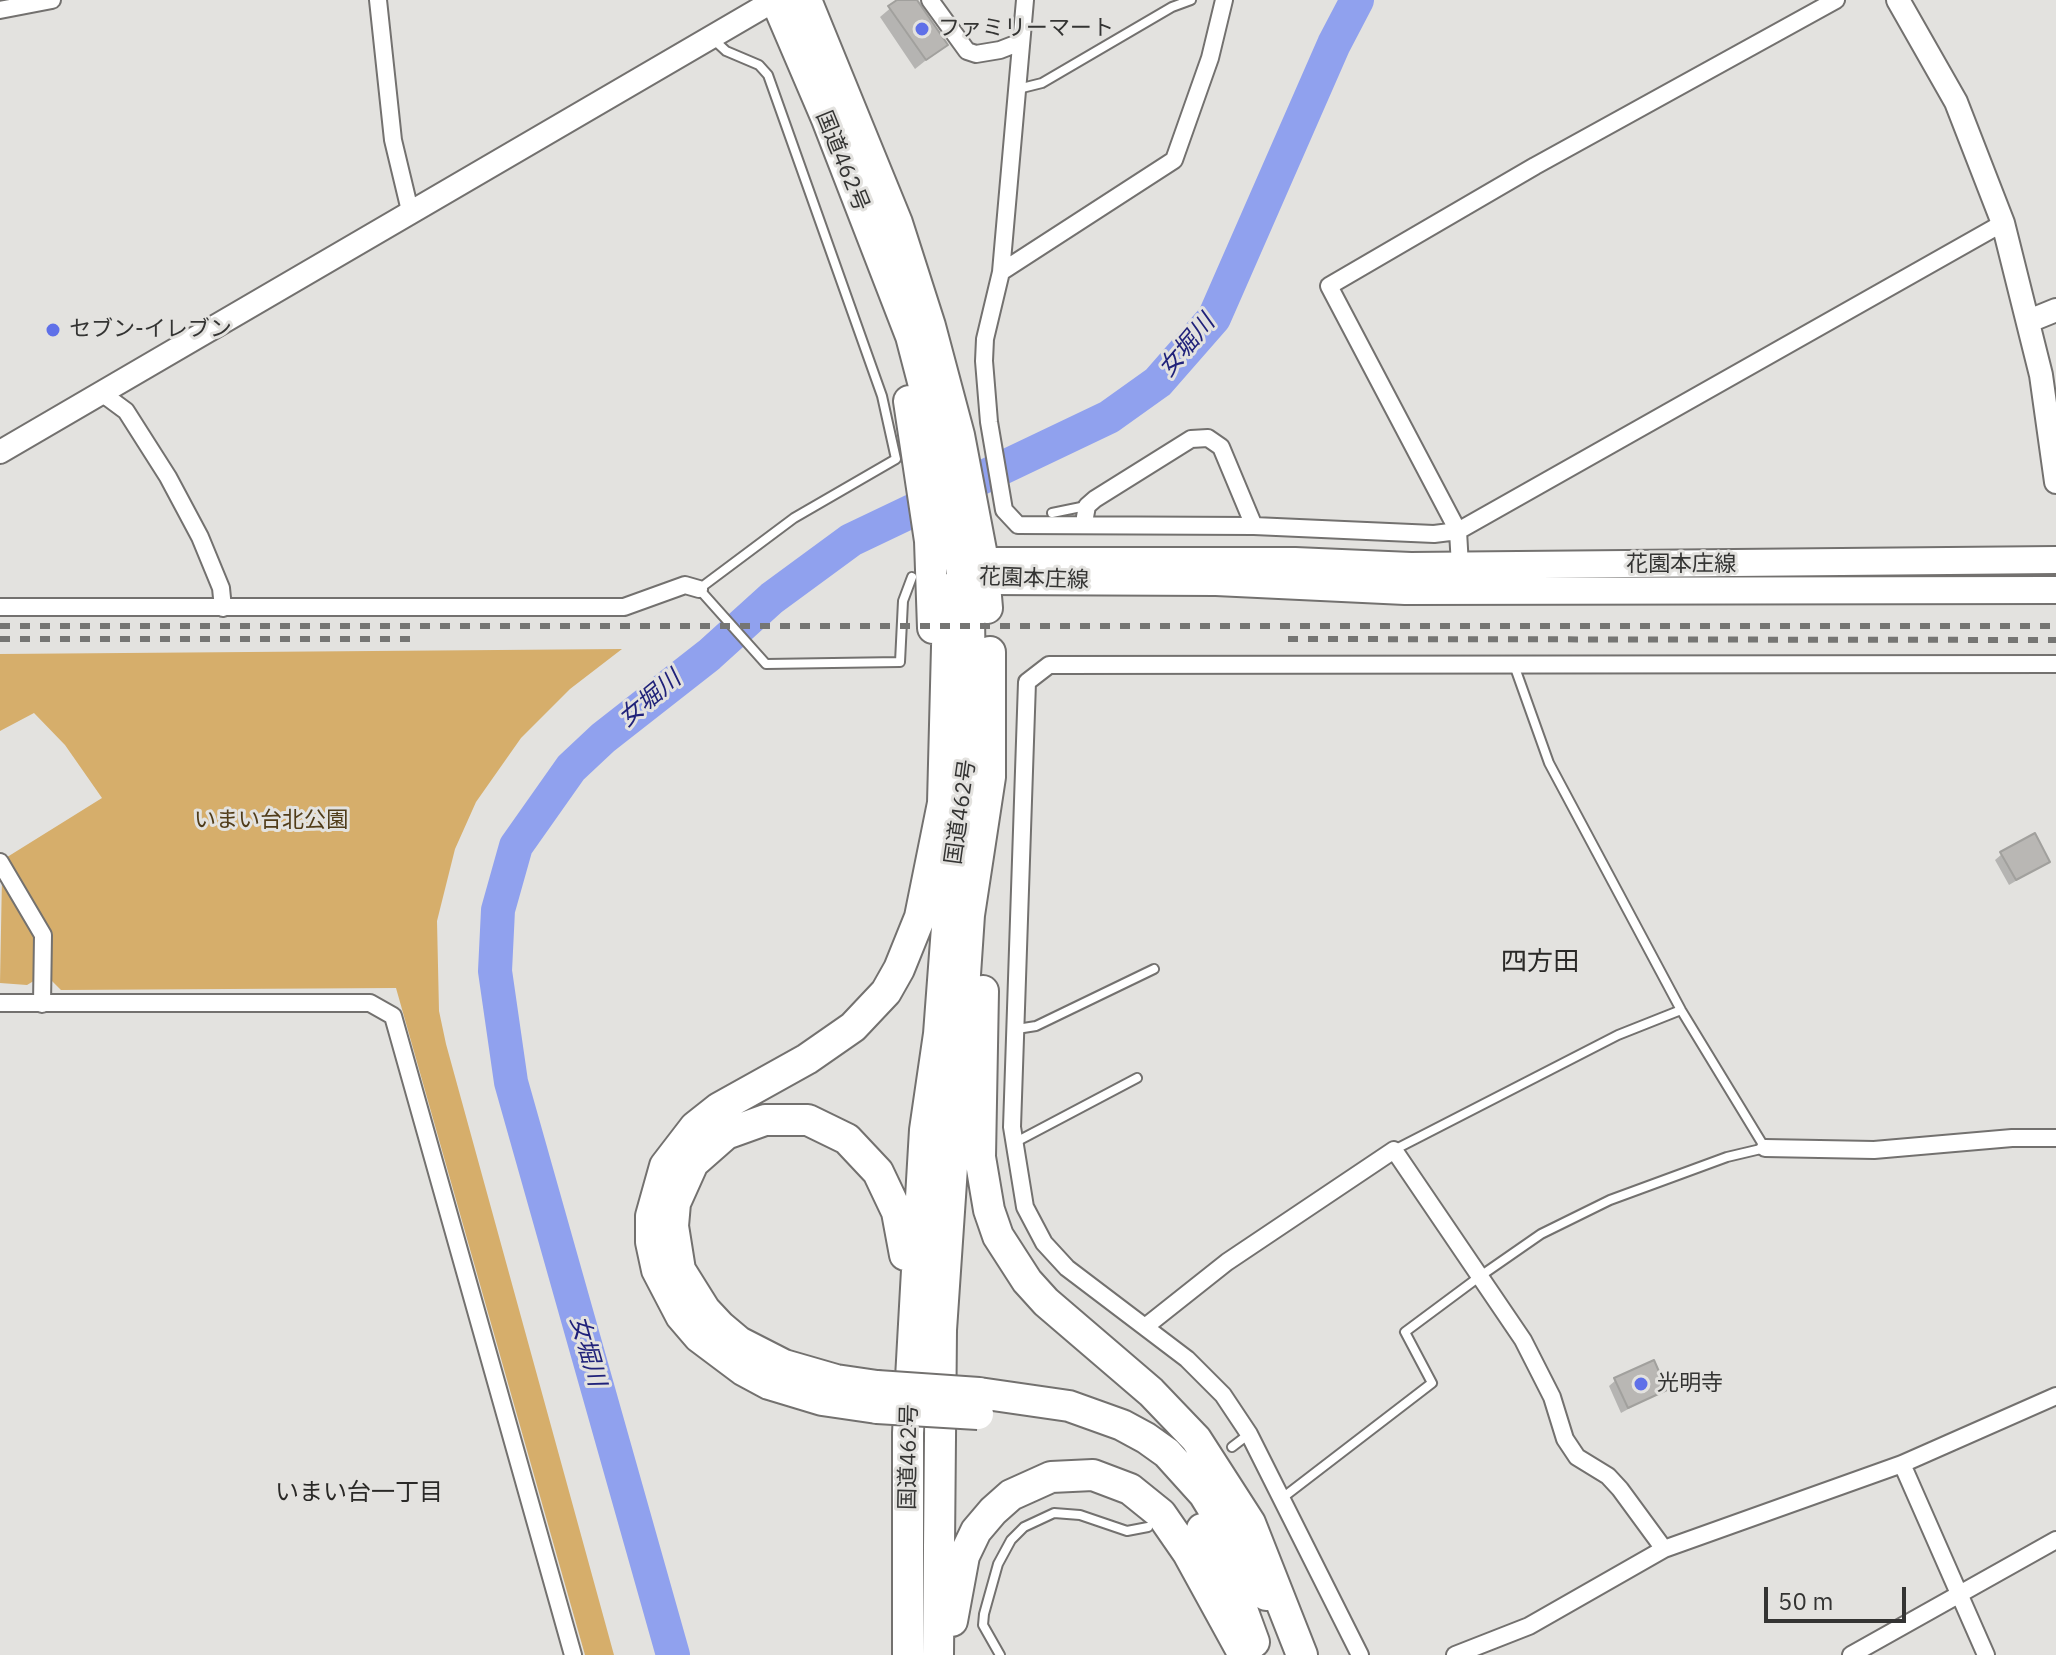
<!DOCTYPE html>
<html>
<head>
<meta charset="utf-8">
<style>
	body { margin:0 }
	#map { position:relative; width:2056px; height:1655px; overflow:hidden; background:#e3e2df; font-family:"IBM Plex Sans",sans-serif }
	canvas { display:block }
	.scale { position:absolute; left:1764px; top:1587px; width:142px; height:36px; box-sizing:border-box; border:4px solid #343433; border-top:0; padding-left:10px; font-size:24px; line-height:28px; white-space:nowrap; color:#343433; -webkit-text-stroke:6px #e3e2df; paint-order:stroke }
</style>
</head>
<body>
<div id="map">
<canvas width="2056" height="1655"></canvas>
<div class="scale">50 m</div>
</div>
<script>
const ctx = document.querySelector('canvas').getContext('2d');
ctx.lineJoin = 'round';
function fill(path, color) { ctx.fillStyle = color; ctx.fill(path, 'evenodd'); }
const poly = rows => new Path2D(rows.map(r => 'M' + r).join(''));
function strokePath(path, color, width, dash) { ctx.strokeStyle = color; ctx.lineWidth = width; ctx.lineCap = dash ? 'butt' : 'round'; ctx.setLineDash(dash || []); ctx.stroke(path); }
function drawText(font, color, halo, rows, align = 'center') {
  ctx.font = font + ' "IBM Plex Sans","Noto Sans JP",sans-serif'; ctx.lineWidth = 6; ctx.setLineDash([]); ctx.textBaseline = 'middle'; ctx.strokeStyle = halo; ctx.fillStyle = color; for (const [text, x, y, turn = 0] of rows) {
    ctx.save(); ctx.translate(x, y); ctx.rotate((+turn || 0) * Math.PI / 180); ctx.textAlign = isNaN(turn) ? turn : align; if (halo) ctx.strokeText(text, 0, 0); ctx.fillText(text, 0, 0); ctx.restore();
  }
}
fill(poly([
	[622,649,570,689,521,738,476,802,455,849,437,921,439,1011,446,1044,614,1655,585,1655,396,988,61,990,50,979,51,933,4,859,102,798,65,745,34,713,0,731,0,654],
	[2,877,38,932,37,979,27,985,0,983]
]), '#d6ae6b');
fill(poly([
	[900,0,914,0,945,45,915,69,880,17],
	[2002,854,2048,862,2009,885,1995,860],
	[1616,1380,1665,1389,1621,1413,1609,1386]
]), '#0003');
strokePath(poly([
	[673,1655,511,1082,495,971,498,910,516,846,571,768,603,738,709,655,772,598,851,540,1109,417,1158,382,1214,318,1334,44,1357,0]
]), '#90a1ee', 34);
const building = poly([
	[897,0,917,0,948,45,926,60,888,6,897,0],
	[2035,833,2050,862,2016,880,2000,852,2035,833],
	[1654,1360,1667,1390,1628,1408,1614,1378,1654,1360]
]);
fill(building, '#b9b7b4');
strokePath(building, '#a1a09d', 2);
const lane = poly([
	[713,39,726,51,759,65,768,75,882,396,896,459,794,518,699,589,766,664,900,662,903,601,912,577],
	[1018,89,1042,83,1172,7,1191,0],
	[1052,513,1086,506],
	[1017,1029,1036,1026,1154,969],
	[1014,1143,1137,1078],
	[1394,1150,1618,1035,1681,1010],
	[1232,1447,1249,1434],
	[1281,1499,1432,1383,1405,1332,1479,1277,1541,1234,1610,1200,1727,1157,1765,1148,1681,1010,1549,763,1514,665],
	[1000,1655,983,1625,984,1614,998,1564,1011,1540,1024,1527,1054,1513,1080,1515,1127,1531,1148,1527]
]);
const street = poly([
	[378,0,393,140,411,215],
	[930,0,967,51,976,54,1000,50,1018,43],
	[1025,0,1001,272,985,339,984,361,989,422,1004,510,1018,525,1254,526,1434,534,1458,531,2003,223],
	[0,10,52,0],
	[1001,272,1174,160,1210,58,1224,0],
	[103,394,126,411,168,477,200,537,221,588,223,608],
	[1085,517,1087,506,1095,499,1191,439,1208,438,1221,447,1254,526],
	[1460,566,1458,531,1329,286,1535,166,1836,0],
	[0,607,624,607,685,585,699,589],
	[0,862,43,935,42,1004],
	[0,1003,370,1003,393,1016,573,1655],
	[1765,1148,1874,1150,2012,1138,2056,1138],
	[1145,1327,1227,1262,1394,1150,1523,1340,1552,1397,1565,1439,1577,1457,1608,1476,1620,1489,1664,1549,1902,1464,2056,1396],
	[1902,1464,1986,1655],
	[1360,1655,1249,1434,1223,1395,1187,1359,1067,1268,1044,1243,1025,1207,1012,1127,1027,682,1049,665,2056,664],
	[1455,1655,1529,1626,1664,1549],
	[1851,1655,2056,1540]
]);
const secondary = poly([
	[1898,0,1956,102,2003,223,2041,375,2056,482],
	[2029,321,2056,310],
	[0,452,775,0]
]);
const primary = poly([
	[967,573,983,561,1295,561,1411,566,2056,560],
	[967,576,986,581,1216,582,1405,591,2056,590]
]);
const highway = poly([
	[776,0,827,119,911,336,939,443,969,613,971,777,950,887,939,1034,925,1130,921,1198,908,1433,908,1655],
	[806,0,897,223,930,326,959,435,983,561,987,608],
	[909,401,930,541,933,628],
	[983,991,980,1157,989,1210,998,1236,1027,1281,1046,1302,1151,1392,1196,1439,1250,1523,1302,1655],
	[877,1386,836,1380,784,1365,739,1342,720,1326,705,1310,680,1270,673,1226,675,1203,693,1163,726,1134,765,1120,808,1120,847,1139,878,1172,897,1212,905,1255],
	[979,1393,1069,1406,1122,1425,1146,1438,1167,1453,1204,1494,1266,1595],
	[877,1408,822,1400,769,1384,743,1370,699,1337,681,1316,657,1270,651,1242,651,1216,665,1166,695,1127,719,1108,807,1059,853,1027,886,992,899,969,920,917,943,803,948,608,957,585],
	[1202,1529,1235,1590,1254,1642],
	[952,1621,964,1556,976,1531,993,1511,1011,1495,1051,1477,1093,1475,1130,1489,1161,1514,1188,1553,1244,1655],
	[938,1655,941,1330,969,915,990,777,990,652]
]);
strokePath(lane, '#73716f', 12);
strokePath(street, '#73716f', 20);
strokePath(secondary, '#73716f', 26);
strokePath(primary, '#73716f', 30);
strokePath(highway, '#73716f', 34);
strokePath(lane, '#fff', 8);
strokePath(street, '#fff', 16);
strokePath(secondary, '#fff', 22);
strokePath(primary, '#fff', 26);
strokePath(highway, '#fff', 30);
strokePath(poly([
	[0,626,2056,626],
	[0,639,412,639],
	[1288,639,2056,640]
]), '#757573', 6, [10, 10]);
const highwayBridge = poly([
	[877,1386,979,1393],
	[877,1408,978,1414]
]);
strokePath(highwayBridge, '#73716f', 34, []);
strokePath(highwayBridge, '#fff', 30);
for (const [x, y, r, color] of [
	[922,29,8,"#5f70e8"],
	[53,330,8,"#5f70e8"],
	[1641,1384,8,"#5f70e8"]
]) { const dot = new Path2D(); dot.arc(x, y, r, 0, 2 * Math.PI); ctx.fillStyle = color; ctx.fill(dot); strokePath(dot, '#e3e2df', 3); }
drawText('22px', '#343433', '#e3e2df', [
	["ファミリーマート",938,29],
	["セブン-イレブン",69,330],
	["光明寺",1657,1384]
], 'left');
drawText('22px', '#343433', '#e3e2df', [
	["国道462号",842,161,68],
	["花園本庄線",1681,565],
	["花園本庄線",1034,579,2],
	["国道462号",961,812,-82],
	["国道462号",909,1457,-89]
]);
drawText('22px', '#503c19', '#e3e2df', [
	["いまい台北公園",271,821]
]);
drawText('italic 24px', '#20227a', '#e3e2df', [
	["女堀川",1187,346,-50],
	["女堀川",650,699,-40],
	["女堀川",587,1351,74]
]);
drawText('24px', '#2a2927', '#e3e2df', [
	["いまい台一丁目",359,1493]
]);
drawText('26px', '#2a2927', '#e3e2df', [
	["四方田",1540,962]
]);
</script>
</body>
</html>
